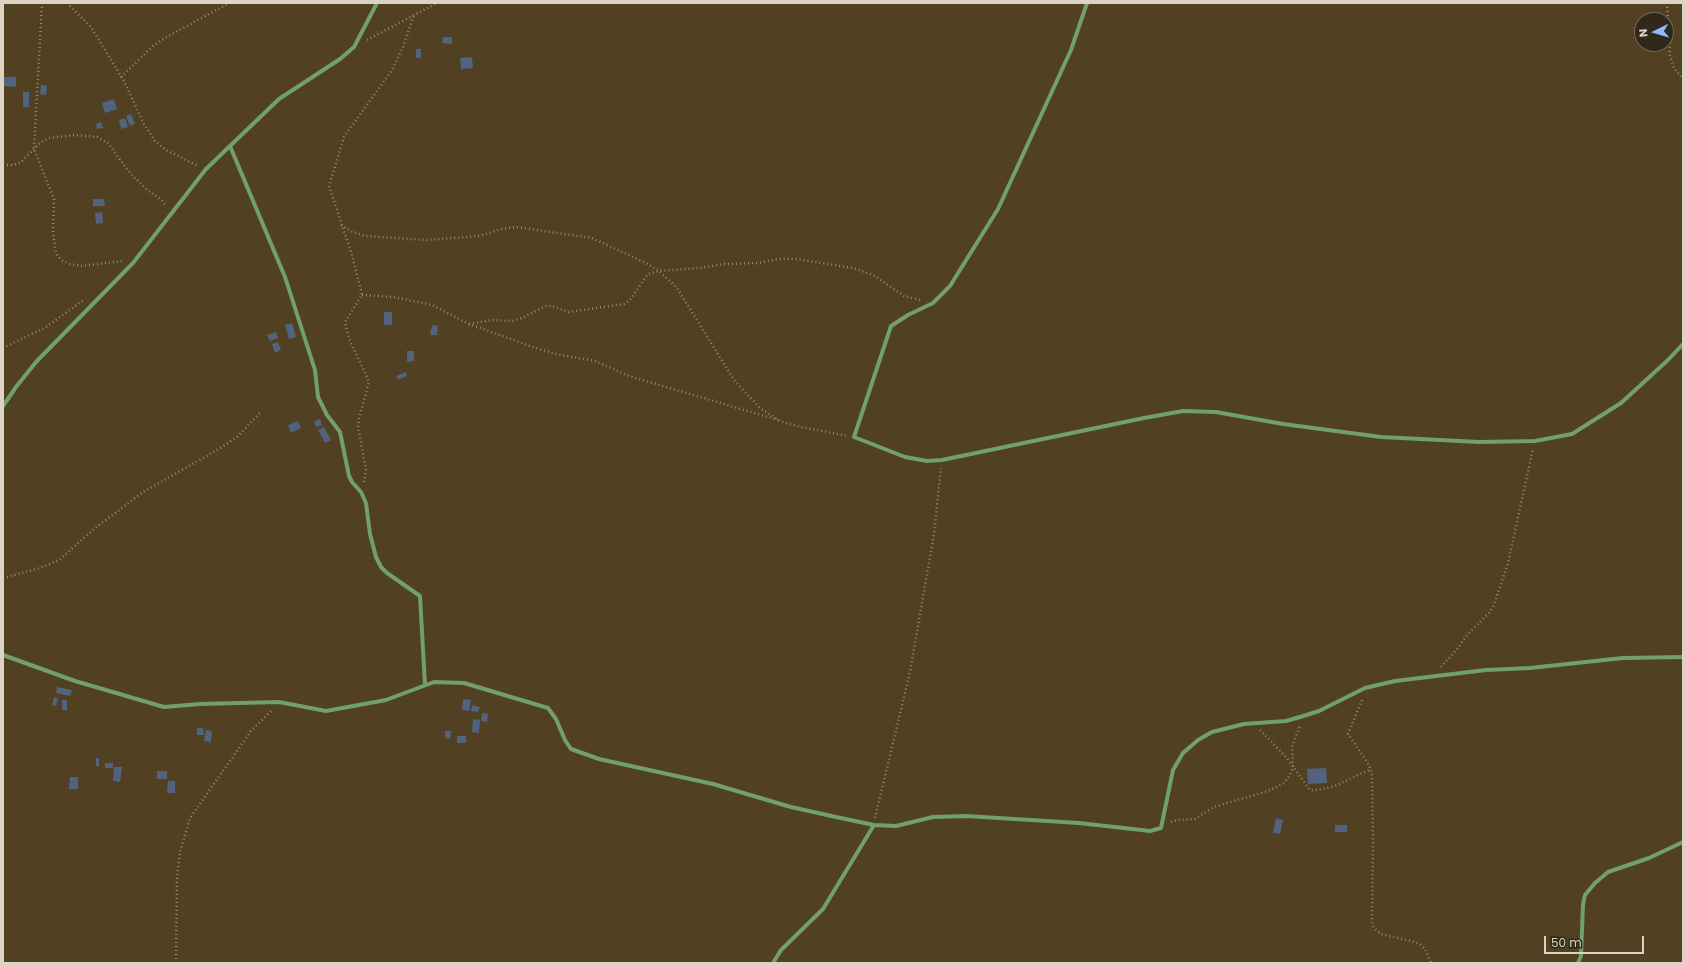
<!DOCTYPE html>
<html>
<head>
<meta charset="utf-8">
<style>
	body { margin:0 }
	#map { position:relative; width:1686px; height:966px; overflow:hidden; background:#514022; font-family:Poppins,sans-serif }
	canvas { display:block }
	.frame { position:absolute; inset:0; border:4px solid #ddd3c2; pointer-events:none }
	.north { position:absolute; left:1634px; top:12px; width:40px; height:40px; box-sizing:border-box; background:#30281b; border:1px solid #756c5e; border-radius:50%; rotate:265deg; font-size:11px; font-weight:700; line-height:16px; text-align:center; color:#ddd3c2 }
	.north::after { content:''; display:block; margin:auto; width:14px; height:18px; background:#90b8fd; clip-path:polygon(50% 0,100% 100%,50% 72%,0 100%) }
	.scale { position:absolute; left:1544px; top:936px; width:100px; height:18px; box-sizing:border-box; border:2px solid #ddd3c2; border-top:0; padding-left:5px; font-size:12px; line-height:14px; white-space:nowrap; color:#ddd3c2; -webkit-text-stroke:3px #30281b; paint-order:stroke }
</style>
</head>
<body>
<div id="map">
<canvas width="1686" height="966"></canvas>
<div class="frame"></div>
<div class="north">N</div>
<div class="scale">50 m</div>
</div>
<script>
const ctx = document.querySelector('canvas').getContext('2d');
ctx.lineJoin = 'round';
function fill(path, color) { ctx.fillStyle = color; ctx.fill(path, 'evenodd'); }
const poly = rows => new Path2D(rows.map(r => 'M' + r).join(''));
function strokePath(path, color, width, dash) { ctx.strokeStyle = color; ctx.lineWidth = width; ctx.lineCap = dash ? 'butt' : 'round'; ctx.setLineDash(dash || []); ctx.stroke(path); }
fill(poly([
	[443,37,452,37,452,44,442,43],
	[416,49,421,49,421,58,416,58],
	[472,57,473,68,461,69,460,58],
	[3,77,16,77,16,87,3,86],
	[41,85,47,86,46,95,40,94],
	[23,92,29,92,29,107,23,107],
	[114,99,117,109,105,113,102,103],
	[131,114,135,124,130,126,126,116],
	[125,118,128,127,121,129,119,120],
	[101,122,103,128,97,129,96,124],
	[93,199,104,199,105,206,93,206],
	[102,212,103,223,96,224,95,213],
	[384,312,392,312,392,325,384,325],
	[292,323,296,337,289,339,285,325],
	[432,325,438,326,437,335,430,335],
	[276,332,278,338,270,341,267,335],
	[278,342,281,350,275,353,272,344],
	[407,351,414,351,414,361,407,362],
	[406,372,407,376,398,380,396,376],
	[320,419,322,425,316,427,314,421],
	[298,421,301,428,291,433,288,425],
	[324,427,331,440,325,443,318,430],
	[57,687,72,690,70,696,56,693],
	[54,697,58,699,56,706,52,705],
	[463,699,471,700,469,711,462,710],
	[62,700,67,700,67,710,62,710],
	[472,705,480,707,478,712,471,711],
	[482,713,488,714,487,722,481,721],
	[473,719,480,720,479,733,472,732],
	[197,728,203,728,204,735,197,735],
	[206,730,212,731,211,742,204,741],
	[445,731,451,731,450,739,445,738],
	[457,736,466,736,466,743,457,743],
	[96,758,99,758,99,766,96,766],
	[105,763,113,763,113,768,105,768],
	[114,767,122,767,120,782,113,781],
	[1326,768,1327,783,1308,784,1307,769],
	[157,771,167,771,167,779,157,779],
	[70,777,78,777,78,789,69,789],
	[168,781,175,781,175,793,167,793],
	[1276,818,1283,820,1280,834,1273,833],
	[1335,825,1347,825,1347,832,1335,832]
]), '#52637f');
strokePath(poly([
	[42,3,34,149,54,199,53,233,56,253,61,260,70,264,81,266,123,261],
	[67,3,91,27,124,81,144,124,155,141,166,150,198,166],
	[1667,3,1670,56,1674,68,1683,79],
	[367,40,437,3],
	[121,77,153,46,165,38,229,3],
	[3,165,14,165,21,162,41,142,49,138,75,135,97,137,108,143,130,173,147,190,162,200,166,207],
	[341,225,351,231,365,236,427,240,479,236,502,229,516,227,592,238,648,264,659,271,677,288,734,380,760,408,780,421,797,426,847,436],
	[362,295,393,297,432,305,469,324,533,347,556,354,595,361,629,376,778,420],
	[469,324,493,320,513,321,522,318,546,306,552,306,569,312,624,304,630,300,645,278,648,274,659,271,699,268,725,264,759,263,778,259,796,259,853,268,873,275,904,296,920,300],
	[3,348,46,327,85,299],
	[364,482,366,470,358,427,359,418,369,382,367,377,349,339,345,322,362,295,352,255,329,186,344,137,392,70,403,47,414,15],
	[3,578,40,568,59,560,94,529,143,492,219,449,237,437,260,413],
	[1441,667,1458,648,1467,635,1489,613,1494,605,1508,563,1533,449],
	[1362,700,1348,734,1369,765,1372,774,1373,843,1372,924,1374,928,1381,934,1415,942,1421,945,1425,949,1431,963],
	[1260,730,1286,757,1310,790,1317,790,1335,786,1371,769],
	[875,818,910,672,934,534,941,468],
	[1171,822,1177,820,1195,819,1214,807,1268,791,1284,783,1290,775,1293,767,1292,747,1300,726],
	[176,963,177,877,180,852,190,818,251,731,271,711]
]), '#968871', 2.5, [1, 3]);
strokePath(poly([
	[1087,3,1071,50,998,209,950,286,933,303,908,315,891,326,854,437,905,457,927,461,942,460,1144,418,1183,411,1216,412,1283,424,1381,437,1479,442,1535,441,1572,434,1621,403,1668,360,1683,344],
	[230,146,285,277,315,370,318,397,327,415,340,432,349,476,352,482,361,492,366,503,370,534,376,557,381,567,387,573,420,596,425,685],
	[3,406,16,387,36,362,133,263,206,169,279,99,340,59,354,47,377,3],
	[3,655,75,681,164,707,200,704,279,702,326,711,386,700,434,682,464,683,548,708,556,719,565,740,571,749,599,759,713,784,791,807,836,817,874,825,896,826,933,817,966,816,1079,823,1150,831,1161,828,1173,770,1183,753,1198,740,1212,732,1244,724,1286,721,1300,717,1319,711,1365,688,1395,681,1486,670,1530,668,1623,658,1683,657],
	[773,963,781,950,823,909,874,825],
	[1578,963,1581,956,1583,904,1585,895,1595,883,1608,872,1649,858,1683,842]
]), '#71a068', 4);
</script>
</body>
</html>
